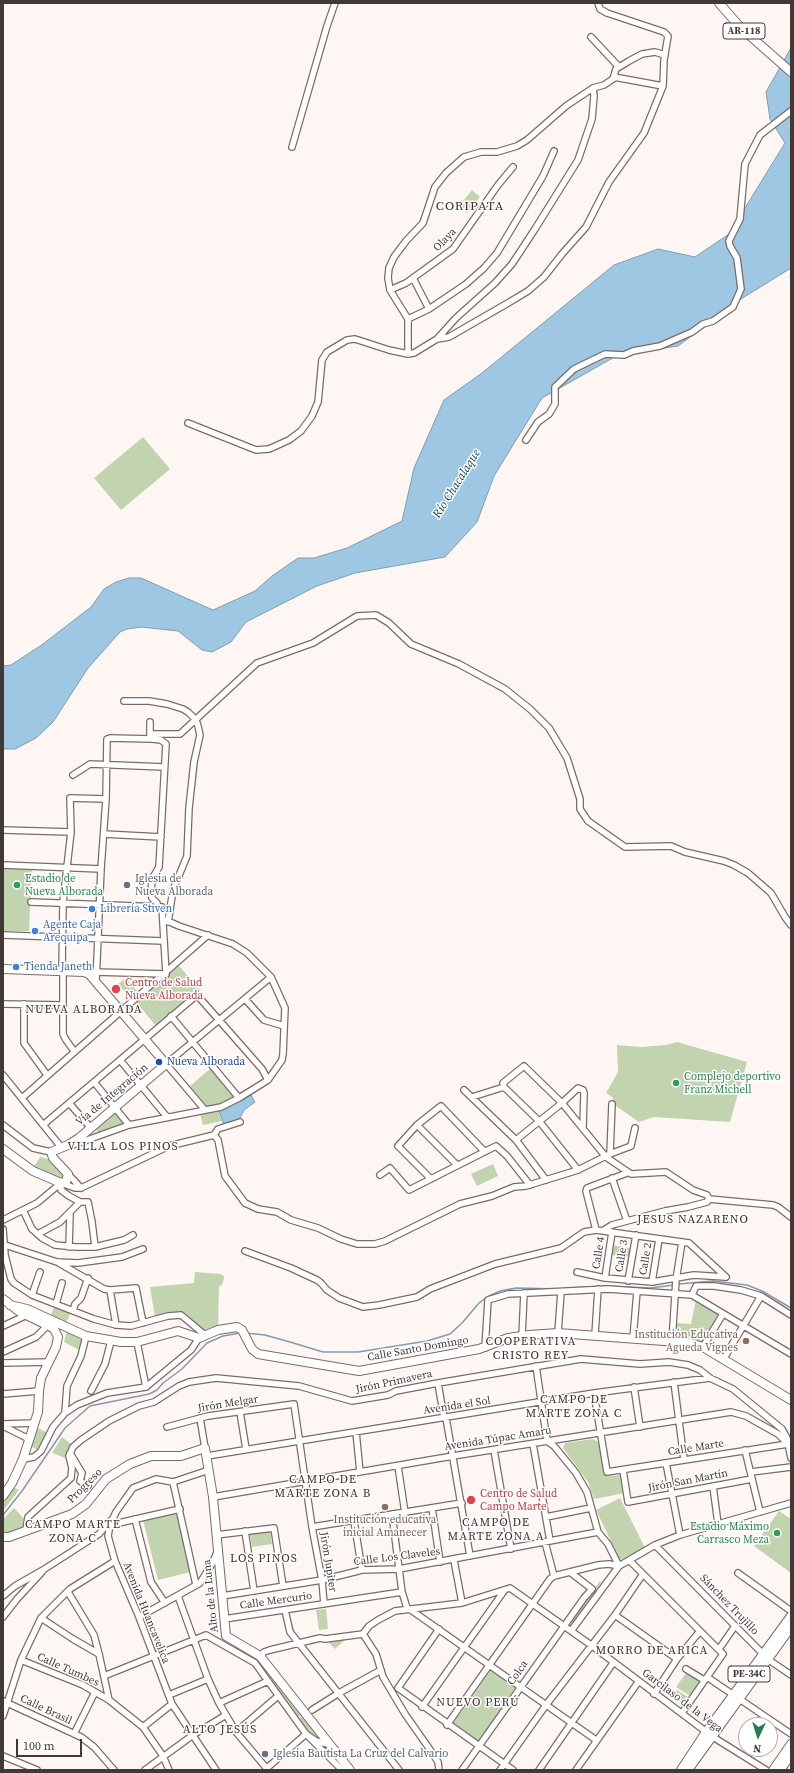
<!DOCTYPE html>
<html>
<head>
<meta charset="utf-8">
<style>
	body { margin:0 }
	#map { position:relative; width:794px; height:1773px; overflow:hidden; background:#fef6f3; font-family:"Source Serif 4",serif }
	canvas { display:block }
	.frame { position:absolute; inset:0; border:4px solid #403936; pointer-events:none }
	.north { position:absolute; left:738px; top:1717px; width:40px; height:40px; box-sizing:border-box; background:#fff; border:1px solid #b3b0af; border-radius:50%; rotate:184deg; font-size:11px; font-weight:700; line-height:16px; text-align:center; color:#403936 }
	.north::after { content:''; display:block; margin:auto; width:14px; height:18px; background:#257e52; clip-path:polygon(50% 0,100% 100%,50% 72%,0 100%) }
	.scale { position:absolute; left:16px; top:1739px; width:66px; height:18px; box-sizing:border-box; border:2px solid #403936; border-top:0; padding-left:5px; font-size:12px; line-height:14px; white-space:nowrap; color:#403936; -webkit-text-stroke:3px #fff; paint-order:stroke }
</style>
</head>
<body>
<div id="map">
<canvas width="794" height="1773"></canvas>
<div class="frame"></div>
<div class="north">N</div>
<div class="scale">100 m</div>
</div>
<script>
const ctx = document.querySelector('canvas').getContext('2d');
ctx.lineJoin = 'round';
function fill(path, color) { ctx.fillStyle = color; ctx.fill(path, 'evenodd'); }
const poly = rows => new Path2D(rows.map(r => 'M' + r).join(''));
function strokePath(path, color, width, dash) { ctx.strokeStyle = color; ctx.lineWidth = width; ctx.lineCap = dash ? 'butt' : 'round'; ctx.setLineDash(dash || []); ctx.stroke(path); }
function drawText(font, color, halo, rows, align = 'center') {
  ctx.font = font + ' "Source Serif 4",serif'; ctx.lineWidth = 3; ctx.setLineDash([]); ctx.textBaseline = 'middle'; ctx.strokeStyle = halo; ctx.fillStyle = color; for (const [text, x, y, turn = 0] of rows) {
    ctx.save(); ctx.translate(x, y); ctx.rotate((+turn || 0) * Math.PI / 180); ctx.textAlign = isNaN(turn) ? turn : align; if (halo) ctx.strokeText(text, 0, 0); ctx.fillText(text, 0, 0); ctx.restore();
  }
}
fill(poly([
	[472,190,480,197,467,213,459,206],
	[143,437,170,469,121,510,94,478],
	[3,867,32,868,29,931,3,931],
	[179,966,200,990,157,1027,136,1002],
	[126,978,137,991,130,998,118,984],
	[677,1042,747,1062,730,1122,654,1117,639,1122,616,1106,612,1097,606,1093,618,1072,617,1045,641,1047,666,1045],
	[211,1068,236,1098,220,1105,208,1108,190,1086],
	[219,1110,222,1121,203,1125,200,1114],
	[116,1111,125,1123,98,1132,95,1128],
	[40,1157,48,1159,65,1175,62,1180,33,1168],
	[493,1164,498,1176,477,1186,471,1174],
	[612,1245,630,1248,629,1257,611,1255],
	[195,1272,220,1274,224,1276,223,1283,219,1287,218,1328,206,1332,185,1313,168,1314,155,1317,150,1287,194,1283],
	[696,1300,720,1315,703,1343,691,1339,674,1338,676,1323,691,1324],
	[54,1307,70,1314,66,1323,50,1317],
	[67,1330,83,1338,81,1351,64,1342],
	[38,1428,48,1433,40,1451,30,1446],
	[62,1437,71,1444,65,1458,52,1453],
	[593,1439,598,1442,606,1475,610,1476,621,1475,625,1493,594,1499,588,1482,563,1448,565,1443],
	[13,1487,19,1490,3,1511,3,1502],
	[620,1498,645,1548,620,1560,596,1510],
	[14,1508,25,1520,24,1529,9,1535,3,1532,3,1519],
	[779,1511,791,1519,791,1573,754,1546],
	[176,1512,191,1572,158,1580,143,1520],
	[270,1531,272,1544,252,1547,250,1534],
	[600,1581,601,1583,573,1623,570,1621],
	[326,1609,328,1629,319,1630,316,1610],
	[346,1639,335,1649,328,1642,329,1641],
	[235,1646,258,1659,272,1677,269,1680,256,1662,234,1649],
	[689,1669,702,1678,690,1696,676,1687],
	[491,1670,515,1688,479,1742,453,1724],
	[273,1678,301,1715,297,1719,270,1681],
	[677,1690,688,1697,683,1704,673,1697],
	[302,1716,322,1740,318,1740,311,1735,298,1720]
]), '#c2d3b0');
const water = poly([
	[791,48,791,268,741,299,678,346,618,355,542,398,494,476,477,522,445,557,355,573,317,586,246,622,231,642,212,652,202,650,178,631,141,627,127,629,120,632,88,668,53,722,36,738,15,749,3,749,3,666,11,665,43,644,91,607,104,589,116,582,129,578,141,578,213,610,255,591,272,576,298,558,314,558,347,548,402,521,414,468,444,400,482,373,614,265,658,249,695,257,729,234,785,143,770,119,766,92,791,48],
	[251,1095,255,1102,244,1110,239,1120,224,1125,219,1110,251,1095]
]);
fill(water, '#9dc7e3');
strokePath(water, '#819caf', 1);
strokePath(poly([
	[678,1284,713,1281,747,1285,762,1291,791,1308],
	[566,1288,608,1286,650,1288,674,1285],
	[246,1333,265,1335,290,1342,323,1352,358,1352,427,1341,450,1334,462,1323,479,1303,487,1297,500,1291,516,1288,560,1289],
	[3,1515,22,1491,65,1428,90,1406,149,1394,157,1390,163,1383,182,1369,207,1343,223,1336,240,1333]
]), '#819caf', 1.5);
const street = poly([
	[591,37,619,67],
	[614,77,663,86],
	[292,147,327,26,335,3],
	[413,278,429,309],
	[390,290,406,283,453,249,498,185,513,167],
	[408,319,429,309,466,284,484,268,497,253,543,176,554,151],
	[437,339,449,337,508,303,528,291,544,277,562,254,586,227,609,182,644,133,663,86,664,60,668,36,664,32,607,13,600,9,598,3],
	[408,354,408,319,390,290,388,278,389,268,394,257,406,241,423,223,435,187,446,173,464,157,481,152,497,152,517,146,527,140,566,106,593,88,604,85,613,79,616,69,629,61,642,54,655,52,665,55],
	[188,423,256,450,269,449,289,440,301,431,312,416,318,402,322,360,327,352,347,340,355,339,389,350,408,354,414,353,437,339,456,318,495,283,512,264,535,229,578,160,592,119,594,96,593,88],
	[526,440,538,422,549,414,555,404,555,387,574,369,605,354,624,355,633,351,660,346,692,332,703,324,713,321,733,307,741,289,737,258,730,246,729,241,740,219,745,164,760,135,791,111],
	[124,701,149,701,167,704,183,709,188,712,196,720,198,726,200,735,194,762,189,808,187,856,173,890,168,922],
	[150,734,180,734,257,663,313,643,357,616,376,615,389,623,411,644,459,664,505,689,530,709,549,728,567,758,580,799,580,809,588,821,625,847,671,846,685,852,724,861,734,865,748,873,771,893,785,917,791,925],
	[150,736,150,722],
	[73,775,90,764,164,767],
	[3,830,71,832],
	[104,834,161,837],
	[3,865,101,869],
	[31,902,162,907,166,974,95,972],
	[3,935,163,941],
	[96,982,101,869,106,799,107,739,110,738,152,739,161,740,166,744,159,867,152,879,151,893,152,898,157,903,157,906],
	[245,999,264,1020,284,1026],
	[3,1004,63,1005],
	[24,1004,24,1043,47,1075],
	[171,1016,239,1098],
	[74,1051,66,1040,63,1034,63,974,62,972,63,902,71,832,70,798,106,799],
	[120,1060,167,1117],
	[3,1075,61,1147],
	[94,1082,129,1125],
	[464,1090,516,1140,546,1180],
	[472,1097,504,1087],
	[22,1098,208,935],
	[69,1103,90,1127],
	[205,1110,166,1064,271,977],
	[3,1125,33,1148,51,1152],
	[43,1125,197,995,262,1069,268,1080],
	[417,1125,457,1165],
	[214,1135,218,1140,225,1176,245,1203,258,1209,277,1212,291,1220,318,1228,341,1239,357,1244,375,1244,385,1241,460,1204,492,1196,514,1187,526,1186,578,1170,610,1154,631,1146,635,1128],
	[516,1140,562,1103,578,1088,583,1090,584,1093,583,1127],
	[73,1145,129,1125,221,1107,239,1098,268,1080,282,1060,283,1054,285,1008,271,977,247,953,233,944,179,926,163,919],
	[610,1154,612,1104],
	[578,1170,539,1121,504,1087,503,1083,524,1066,562,1103,606,1157,631,1174,666,1172,693,1190,707,1195,709,1199],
	[68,1174,81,1188],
	[380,1175,390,1168,409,1190,496,1146,507,1156,530,1185],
	[612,1178,627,1221],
	[431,1179,398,1146,417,1125,441,1106,484,1151],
	[61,1183,75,1188,81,1188,169,1146,214,1135,218,1129,240,1122],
	[61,1183,61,1190,69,1196,80,1202,88,1202,92,1222,95,1247],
	[23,1210,32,1229,42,1238,55,1245,76,1247,95,1247,124,1240,133,1235],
	[3,1220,37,1203,61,1183],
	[3,1229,5,1255,11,1279,14,1283,32,1295,94,1319,116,1325,131,1326,168,1316,181,1315,205,1335],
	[596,1230,586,1191,587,1188,627,1173],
	[604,1230,612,1225,627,1221,665,1211,688,1207,707,1202,709,1199,773,1205,778,1207,791,1217],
	[38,1234,60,1222,80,1202],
	[5,1245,57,1262,78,1263,122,1257,143,1249],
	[69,1247,70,1214],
	[245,1251,291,1268,317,1280,321,1283,327,1290,339,1298,363,1307,379,1305,417,1297,430,1289,495,1264,561,1248,584,1232,596,1230,689,1243,726,1277],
	[59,1263,104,1289,110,1290,116,1325],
	[577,1272,605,1278,652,1282,694,1275,725,1277],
	[605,1278,612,1232],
	[628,1281,636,1235],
	[652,1282,659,1239],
	[110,1290,136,1288,143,1323],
	[32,1295,40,1272],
	[692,1295,696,1286,714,1286,741,1290,761,1296,791,1315],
	[56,1304,62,1283],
	[73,1311,75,1304,81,1298,88,1278],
	[3,1326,27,1315],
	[558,1333,561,1292],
	[595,1335,598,1289],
	[522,1336,524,1293],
	[633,1339,637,1291],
	[672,1341,676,1280,682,1242],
	[137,1342,146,1387],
	[703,1347,723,1314],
	[485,1348,488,1300,508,1294,608,1289,692,1295,791,1354],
	[3,1352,36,1337,48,1325],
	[723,1360,761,1296],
	[3,1363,49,1362],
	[536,1366,547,1441,554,1446,576,1473,587,1492,598,1532,608,1544,619,1566,571,1631],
	[674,1382,684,1460],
	[438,1383,444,1418],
	[634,1387,640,1427],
	[91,1391,105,1364,111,1341],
	[594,1393,607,1472,788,1444],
	[3,1394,39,1391],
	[240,1412,246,1449],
	[65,1413,77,1405,107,1393,146,1387,191,1350,199,1338],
	[200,1418,205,1448],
	[446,1418,470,1556],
	[3,1424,35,1423],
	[3,1426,29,1439],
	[167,1427,208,1416,294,1404,312,1527,322,1580,324,1604],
	[356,1432,360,1472],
	[533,1444,550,1541],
	[494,1450,511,1549],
	[745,1450,760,1512],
	[70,1453,82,1473,80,1481,88,1486],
	[207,1456,594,1393,710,1378],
	[23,1459,34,1457,41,1451,53,1427,65,1413,67,1386,81,1356,86,1336],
	[666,1463,680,1535],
	[398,1466,405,1513],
	[209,1470,173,1482,156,1479,133,1488,116,1512,110,1525,108,1536,115,1561,139,1617,172,1704,216,1770],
	[623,1470,628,1502,752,1479],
	[751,1472,791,1467],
	[173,1482,196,1585],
	[713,1486,718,1524],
	[213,1497,453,1456,731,1412,746,1416,778,1434,788,1444],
	[432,1508,440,1562],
	[392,1514,402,1592,407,1608,411,1610,596,1740],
	[546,1517,591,1508],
	[135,1519,151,1582,165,1603],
	[354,1521,362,1570],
	[110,1525,180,1509],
	[312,1527,462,1503],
	[26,1531,28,1517,71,1478,72,1468,69,1456,73,1447,81,1440,109,1421,139,1406,154,1402,179,1386,189,1382,216,1378,299,1386,352,1401,388,1395,396,1391,438,1383,581,1359,640,1364,669,1362,688,1365,700,1370,710,1378,733,1389,782,1429,787,1438,791,1458],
	[245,1531,254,1591],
	[216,1535,274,1528,283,1586],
	[545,1542,554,1576],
	[655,1545,769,1660,791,1675],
	[454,1560,462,1603],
	[630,1561,723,1654,682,1713],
	[738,1573,791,1611],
	[68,1592,94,1635,99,1654,109,1700],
	[3,1596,15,1586,43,1570,99,1534,110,1521],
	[178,1596,208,1679,219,1703,236,1732,268,1770],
	[222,1596,322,1580,362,1570,399,1569,598,1532],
	[285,1610,290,1632,399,1770],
	[615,1615,677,1659],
	[3,1617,17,1599,42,1572],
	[139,1617,200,1583,213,1562,217,1552],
	[41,1618,73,1639,99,1654],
	[224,1619,402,1592],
	[439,1629,398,1688,513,1770],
	[719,1649,735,1626],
	[260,1656,264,1652,270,1650,320,1638,325,1639,363,1634],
	[21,1660,83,1685,109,1700,143,1727,163,1756,169,1770],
	[686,1669,704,1680],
	[104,1676,206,1635,255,1663,306,1734,342,1770],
	[707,1677,791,1734],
	[654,1694,677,1659,700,1631],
	[169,1695,208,1679],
	[3,1701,81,1737,94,1747,114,1770],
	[219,1703,268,1681],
	[422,1707,504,1591],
	[312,1710,339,1693,381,1670],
	[3,1716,21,1660,41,1618,70,1589,115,1561],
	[447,1725,550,1579,554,1576,598,1565,609,1564,619,1566,655,1545,680,1535,791,1503],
	[143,1727,172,1704],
	[236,1732,278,1696],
	[74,1734,95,1692],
	[3,1756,37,1770],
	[267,1768,306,1734,316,1741,328,1744],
	[145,1770,193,1735,226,1715],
	[439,1770,438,1762,433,1754,405,1714,383,1677,376,1654,363,1634,369,1626,378,1620,395,1611,462,1603,510,1588,591,1645,713,1737,766,1770],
	[462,1770,584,1598,592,1589,570,1572],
	[500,1770,546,1705,615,1615,643,1574],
	[539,1770,613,1663],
	[576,1770,639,1681]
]);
const secondary = poly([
	[3,969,84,972,89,974,166,1064,79,1138,68,1145,51,1152,53,1158,68,1174,66,1182,61,1183,33,1171,3,1149],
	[3,1299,20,1312,51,1327,54,1329,58,1337,56,1347,41,1378,39,1391,38,1412,23,1459,12,1483,3,1496],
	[10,1305,27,1309,86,1336,121,1342,137,1342,178,1331,199,1338,218,1330,237,1327,242,1330,252,1349,258,1354,359,1371,479,1349,508,1338,529,1335,558,1333,690,1343,703,1347,791,1400],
	[3,1537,9,1537,72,1514,86,1504,106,1479,130,1464,151,1456,181,1456,205,1448,213,1497,226,1636,260,1656,350,1770],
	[773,1770,791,1744],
	[780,1770,791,1755]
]);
const primary = poly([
	[719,3,740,27,791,72],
	[681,1770,706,1732,791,1616],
	[688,1770,791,1627]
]);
strokePath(street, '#7c6b64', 8);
strokePath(secondary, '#7c6b64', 10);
strokePath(primary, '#7c6b64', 10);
strokePath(street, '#fff', 5.5);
strokePath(secondary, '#fff', 8);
strokePath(primary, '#fff', 8);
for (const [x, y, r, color] of [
	[17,885,4,"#2e9e5b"],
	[127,885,4,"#6b7280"],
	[92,909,4,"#3f7fe0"],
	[35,931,4,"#3f7fe0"],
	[16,967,4,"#3f7fe0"],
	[116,989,5,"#e0444e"],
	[159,1062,4,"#1a4fb4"],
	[676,1083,4,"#2e9e5b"],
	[746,1341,4,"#8d6e63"],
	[471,1500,5,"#e0444e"],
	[385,1507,4,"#8d6e63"],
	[777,1533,4,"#2e9e5b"],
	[265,1754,4,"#6b7280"]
]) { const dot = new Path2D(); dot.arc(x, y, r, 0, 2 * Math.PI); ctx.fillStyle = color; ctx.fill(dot); strokePath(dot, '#fff', 1.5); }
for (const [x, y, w] of [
	[744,31,42],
	[749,1674,42]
]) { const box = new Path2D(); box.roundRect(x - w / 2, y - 8, w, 16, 3); ctx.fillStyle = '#fff'; ctx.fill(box); strokePath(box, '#403936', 1); }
drawText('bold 10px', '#403936', null, [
	["AR-118",744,31],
	["PE-34C",749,1674]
]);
drawText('11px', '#403936', '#fff', [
	["Olaya",445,240,-46],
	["Vía de Integración",112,1095,-40],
	["Calle 4",599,1253,-81],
	["Calle 3",622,1256,-81],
	["Calle 2",646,1259,-81],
	["Calle Santo Domingo",418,1349,-10],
	["Jirón Primavera",394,1382,-12],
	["Jirón Melgar",228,1404,-9],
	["Avenida el Sol",457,1406,-9],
	["Avenida Túpac Amaru",498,1439,-9],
	["Calle Marte",696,1448,-9],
	["Jirón San Martín",688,1481,-11],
	["Progreso",85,1486,-45],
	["Calle Los Claveles",397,1557,-7],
	["Jirón Jupiter",328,1562,81],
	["Alto de la Luna",211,1596,-96],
	["Calle Mercurio",276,1601,-8],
	["Sánchez Trujillo",729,1605,46],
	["Avenida Huancavelica",146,1613,68],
	["Calle Tumbes",68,1670,24],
	["Colca",518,1673,-55],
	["Garcilaso de la Vega",682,1701,37],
	["Calle Brasil",46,1710,25]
]);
drawText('11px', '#27864d', '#fff', [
	["Estadio de",25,879],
	["Nueva Alborada",25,892],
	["Complejo deportivo",684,1077],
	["Franz Michell",684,1090],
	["Estadio Máximo",769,1527,"right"],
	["Carrasco Meza",769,1540,"right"]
], 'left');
drawText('11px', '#5b616d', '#fff', [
	["Iglesia de",135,879],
	["Nueva Alborada",135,892],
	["Iglesia Bautista La Cruz del Calvario",273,1754]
], 'left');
drawText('11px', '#366cbe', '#fff', [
	["Librería Stiven",100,909],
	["Agente Caja",43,925],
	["Arequipa",43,938],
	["Tienda Janeth",24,967]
], 'left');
drawText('11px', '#be3a42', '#fff', [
	["Centro de Salud",125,983],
	["Nueva Alborada",125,996],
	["Centro de Salud",480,1494],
	["Campo Marte",480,1507]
], 'left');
drawText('11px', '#164399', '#fff', [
	["Nueva Alborada",167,1062]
], 'left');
drawText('11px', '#785e54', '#fff', [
	["Institución Educativa",738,1335],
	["Agueda Vignes",738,1348],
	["Institución educativa",385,1520,"center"],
	["inicial Amanecer",385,1533,"center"]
], 'right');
drawText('italic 12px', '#0c405d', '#fff', [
	["Río Chacalaque",457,484,-58]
]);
ctx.letterSpacing = '1px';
drawText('12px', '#41332c', '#fff', [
	["NUEVA ALBORADA",84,1010],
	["VILLA LOS PINOS",123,1147],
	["JESUS NAZARENO",693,1220],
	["COOPERATIVA",531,1342],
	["CRISTO REY",531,1356],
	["CAMPO DE",574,1400],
	["MARTE ZONA C",574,1414],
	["CAMPO DE",323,1480],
	["MARTE ZONA B",323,1494],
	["CAMPO DE",496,1523],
	["MARTE ZONA A",496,1537],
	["CAMPO MARTE",73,1525],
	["ZONA C",73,1539],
	["LOS PINOS",264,1559],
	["MORRO DE ARICA",652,1651],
	["NUEVO PERÚ",478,1703],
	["ALTO JESÚS",220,1730]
]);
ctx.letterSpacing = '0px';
ctx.letterSpacing = '1px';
drawText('13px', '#41332c', '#fff', [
	["CORIPATA",470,207]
]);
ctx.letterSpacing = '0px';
</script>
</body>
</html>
